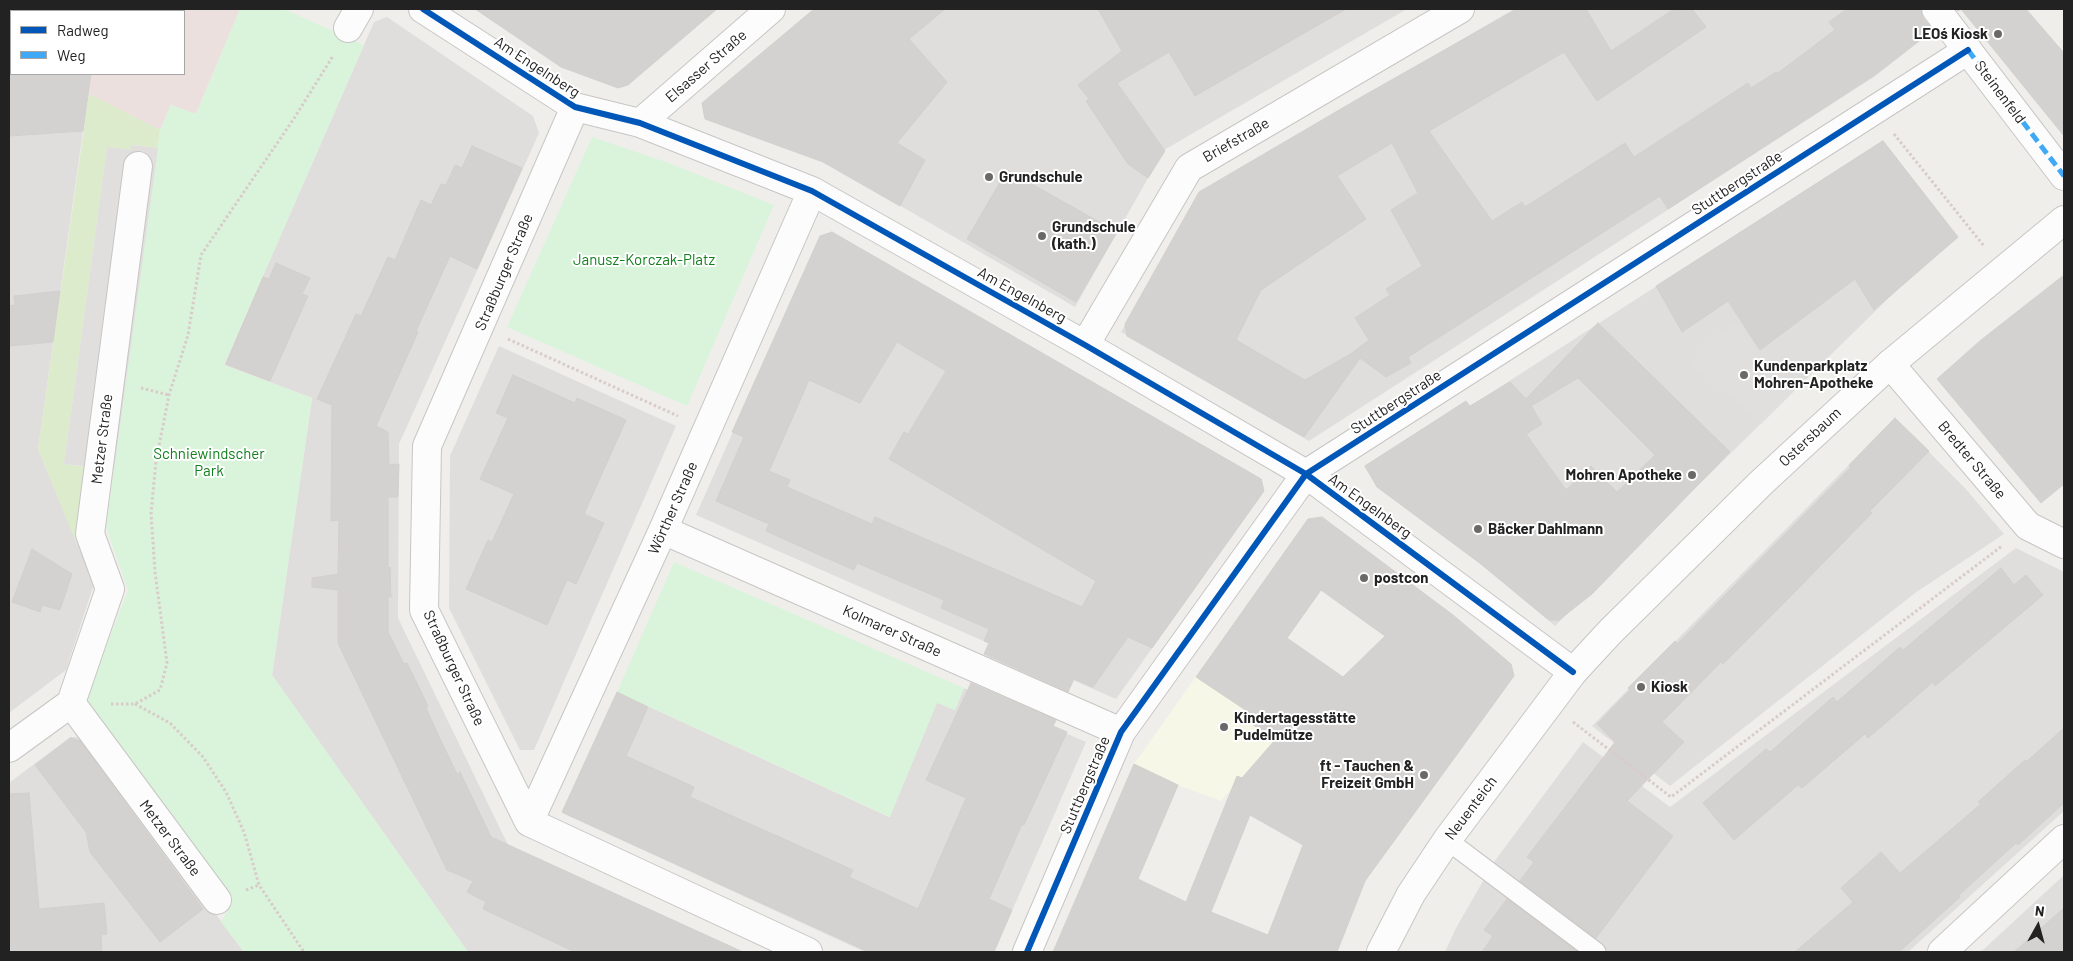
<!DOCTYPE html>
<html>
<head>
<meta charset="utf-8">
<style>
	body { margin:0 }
	#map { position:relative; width:2073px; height:961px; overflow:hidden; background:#efeeeb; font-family:Barlow,sans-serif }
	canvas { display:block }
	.frame { position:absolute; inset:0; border:10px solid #222; pointer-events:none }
	.legend { position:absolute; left:10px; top:10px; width:175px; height:65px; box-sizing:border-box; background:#fff; border:1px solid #a7a7a7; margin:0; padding:6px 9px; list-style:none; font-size:15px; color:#222 }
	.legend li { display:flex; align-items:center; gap:10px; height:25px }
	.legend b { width:25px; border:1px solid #a7a7a7 }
	.north { position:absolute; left:2013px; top:901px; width:50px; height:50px; -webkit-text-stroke:4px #fff; paint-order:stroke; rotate:7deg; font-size:14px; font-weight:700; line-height:20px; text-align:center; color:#222 }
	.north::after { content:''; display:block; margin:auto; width:18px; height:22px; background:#222; clip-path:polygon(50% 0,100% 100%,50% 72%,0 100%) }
</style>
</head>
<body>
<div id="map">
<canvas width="2073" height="961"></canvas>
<div class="frame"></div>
<ul class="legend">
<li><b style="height:6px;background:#0057b8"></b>Radweg</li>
<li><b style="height:6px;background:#3fa9f5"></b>Weg</li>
</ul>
<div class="north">N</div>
</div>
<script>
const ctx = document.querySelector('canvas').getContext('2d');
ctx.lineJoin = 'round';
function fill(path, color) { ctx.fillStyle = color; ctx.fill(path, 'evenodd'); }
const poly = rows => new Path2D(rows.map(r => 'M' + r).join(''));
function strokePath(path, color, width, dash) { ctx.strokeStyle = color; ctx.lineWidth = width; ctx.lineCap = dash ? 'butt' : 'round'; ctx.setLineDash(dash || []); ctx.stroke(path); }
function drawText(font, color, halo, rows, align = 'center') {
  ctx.font = font + ' Barlow,sans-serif'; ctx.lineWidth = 4; ctx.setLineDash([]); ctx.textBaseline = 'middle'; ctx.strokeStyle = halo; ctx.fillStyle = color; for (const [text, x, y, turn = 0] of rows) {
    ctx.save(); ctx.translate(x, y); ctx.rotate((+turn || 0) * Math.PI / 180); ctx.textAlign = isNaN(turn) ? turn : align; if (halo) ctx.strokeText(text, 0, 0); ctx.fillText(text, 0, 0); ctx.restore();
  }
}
fill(poly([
	[9,9,116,9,120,11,11,11,11,74,91,74,38,449,94,584,66,670,9,713],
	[815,9,1407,9,1164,150,1075,307,823,161,704,117,702,103],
	[1514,9,1902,9,1924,38,1874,77,1309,441,1121,332,1200,192],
	[387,17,533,116,539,133,399,444,398,618,508,845,743,952,468,952,272,675,312,398,224,365,374,22],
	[1883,140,1958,238,1911,276,1555,626,1478,562,1378,487,1364,466,1466,401,1469,407],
	[832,233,1262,479,1264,491,1116,699,696,515,820,236],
	[499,346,676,426,534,750,520,750,449,608,450,456],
	[1895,418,1964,487,2004,534,1915,593,1670,786,1592,726],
	[2016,548,2064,572,2064,811,1908,952,1445,952,1456,928,1494,862,1583,742,1670,807],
	[964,688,1086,742,994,952,865,952,562,813,617,692,889,817,937,702,955,710],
	[70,737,84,737,244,952,9,952,9,783],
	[2064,875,2064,952,1980,952,1984,949]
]), '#dfdedc');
fill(poly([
	[116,9,240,9,196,114,171,105,160,130,89,94,91,74,184,74,184,11,120,11]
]), '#ece0de');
fill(poly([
	[1229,630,1282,667,1275,740,1221,801,1178,785,1134,764]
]), '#f7f7e8');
fill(poly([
	[89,94,160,130,158,148,132,145,131,150,107,148,64,464,86,467,75,540,38,449]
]), '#dcebcc');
fill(poly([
	[240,9,284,9,364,45,224,365,312,398,272,675,468,952,244,952,221,922,232,903,84,704,128,590,106,527,160,130,171,105,196,114],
	[592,137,666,162,774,205,687,406,507,327],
	[674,562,964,688,955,710,937,703,890,817,617,692]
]), '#daf4db');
fill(poly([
	[131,145,158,148,114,470,64,464,107,147,130,150],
	[1737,323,1759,354,1797,388,1761,424,1691,363,1711,339]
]), '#e0dfde');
const building = poly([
	[475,9,717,9,628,85,618,88,561,67,475,9],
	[814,9,945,9,909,39,947,82,897,143,925,160,900,206,823,162,705,119,702,103,814,9],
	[1098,9,1346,9,1195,96,1169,52,1117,83,1165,151,1148,178,1128,164,1086,101,1089,99,1078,85,1122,51,1098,9],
	[1517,9,1586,9,1611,51,1674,9,1692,9,1706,27,1597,101,1564,52,1429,131,1492,221,1522,202,1525,207,1625,143,1634,157,1748,83,1751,88,1776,72,1778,73,1835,30,1829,22,1847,9,1921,9,1923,18,1933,30,1876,74,1668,209,1660,196,1408,357,1411,363,1386,377,1360,358,1304,437,1127,336,1125,324,1199,192,1363,96,1517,9],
	[1392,143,1418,193,1391,210,1422,266,1386,289,1390,295,1355,318,1369,340,1352,353,1305,380,1236,340,1261,290,1366,219,1337,176,1392,143],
	[1956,9,2026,9,2064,53,2064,136,1961,9,1958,11,1956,9],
	[9,74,91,74,83,131,9,136,9,74],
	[1883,141,1958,237,1874,310,1855,279,1760,350,1728,301,1682,332,1656,286,1883,141],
	[472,146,522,168,477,269,450,256,416,331,418,332,376,426,388,432,389,465,399,464,398,497,388,497,388,568,390,567,391,597,388,597,388,632,404,664,407,663,428,706,426,708,441,741,457,774,460,772,491,837,743,952,575,952,483,909,486,902,467,892,473,881,447,870,338,643,338,590,312,587,312,578,338,574,339,520,331,521,332,405,317,399,356,314,361,316,388,257,395,260,421,200,431,205,441,184,446,185,455,165,462,168,472,146],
	[1007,170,1117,232,1076,302,967,239,1007,170],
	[832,232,1261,479,1264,491,1152,648,1128,637,1093,687,1074,679,1068,692,984,654,989,643,984,641,989,629,941,608,944,600,857,563,854,570,815,553,766,531,769,524,716,501,744,437,732,432,820,236,832,232],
	[897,342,946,371,908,434,904,432,889,459,1096,581,1082,607,875,517,872,524,787,487,790,480,769,471,809,380,860,403,897,342],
	[276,263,310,278,302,294,308,296,270,381,226,364,263,277,269,279,276,263],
	[2064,275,2064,484,2041,503,1937,379,1981,340,2064,275],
	[60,291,53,342,9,346,9,306,15,305,14,296,60,291],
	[1598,323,1730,452,1592,594,1559,620,1549,620,1481,564,1377,487,1365,466,1466,401,1470,406,1510,382,1526,399,1598,323],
	[1578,378,1655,455,1617,492,1591,466,1566,490,1526,434,1542,424,1530,404,1531,406,1578,378],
	[513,375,575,403,577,398,626,420,584,514,604,523,576,584,567,580,547,625,466,589,488,540,492,542,514,494,480,479,508,418,496,413,513,375],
	[1895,418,1929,451,1870,511,1872,513,1782,605,1723,664,1721,662,1662,722,1684,742,1627,801,1673,836,1596,938,1520,881,1534,862,1527,857,1615,742,1597,724,1630,690,1628,688,1675,641,1677,644,1851,467,1849,465,1895,418],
	[1322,517,1453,615,1511,664,1514,676,1365,881,1337,952,1053,952,1134,764,1178,785,1138,879,1186,902,1237,776,1242,778,1275,740,1246,720,1250,713,1196,677,1308,519,1322,517],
	[1321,590,1385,636,1343,677,1287,638,1321,590],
	[1250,815,1303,845,1268,935,1211,912,1250,815],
	[32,549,72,574,60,610,42,605,40,612,12,602,32,549],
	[2001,568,2014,585,2026,575,2043,595,1935,686,1933,682,1868,738,1865,734,1802,788,1798,785,1734,840,1703,803,1766,749,1770,752,1833,697,1837,702,1900,647,1903,650,2001,568],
	[971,683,1056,720,1053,726,1067,732,1024,825,1022,824,989,899,1012,910,994,952,869,952,562,812,617,692,648,707,626,756,694,787,690,797,853,870,849,877,918,909,966,798,926,780,971,683],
	[2064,728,2064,803,2018,845,2016,843,1959,895,1960,897,1899,952,1795,952,1853,902,1841,888,1881,852,1900,873,1981,804,1978,802,2025,760,2026,762,2064,728],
	[71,738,80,741,203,909,160,942,90,852,86,832,35,765,71,738],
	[29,793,39,909,104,903,107,934,101,935,102,952,9,952,9,794,29,793],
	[1507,899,1578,952,1482,952,1493,936,1484,930,1507,899],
	[2064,908,2064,952,2014,952,2064,908]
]);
fill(building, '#d4d2d0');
strokePath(building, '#d3d0cc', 1);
const service = poly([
	[1447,840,1596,952]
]);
const minor = poly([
	[423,9,575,107,640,123,812,191,1085,345,1306,474,1573,672],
	[1936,9,2064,176],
	[348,28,359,9],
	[575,107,427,446,424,610,529,822,808,952],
	[640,123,771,9],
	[1085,345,1189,168,1460,9],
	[1890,364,2028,526,2064,544],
	[663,530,1121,732],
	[71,703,217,900],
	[9,748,71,703,110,589,90,534,138,166],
	[529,822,663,530,812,191],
	[1027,952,1121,732,1306,474,1968,50],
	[1942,952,2064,839]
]);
const tertiary = poly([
	[1381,952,1411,894,1447,840,1573,672,1611,631,1762,482,1890,364,2064,220]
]);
strokePath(service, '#c7c6c5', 21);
strokePath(minor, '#c7c6c5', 30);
strokePath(tertiary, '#c7c6c5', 30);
strokePath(poly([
	[1894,134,1984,246],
	[508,339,678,416],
	[141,388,169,395],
	[111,704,135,704,160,690,167,663,155,572,151,513,156,461,169,395,188,335,201,255,293,120,333,56],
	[135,704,170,723,203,757,226,792,244,832,259,885,304,952],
	[1573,722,1671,797,2002,546],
	[246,890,259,885]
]), '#d8cbc9', 3, [2.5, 2.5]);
strokePath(service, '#fdfcfc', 19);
strokePath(minor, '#fdfcfc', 28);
strokePath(tertiary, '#fdfcfc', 28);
strokePath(poly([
	[1968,50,2064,176]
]), '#3fa9f5', 5, [10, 5]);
strokePath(poly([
	[423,9,575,107,640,123,812,191,1085,345,1306,474,1573,672],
	[1027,952,1121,732,1306,474,1968,50]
]), '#0057b8', 6);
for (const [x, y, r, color] of [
	[1998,34,5,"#6a6968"],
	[989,177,5,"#6a6968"],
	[1042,236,5,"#6a6968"],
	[1744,375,5,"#6a6968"],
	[1692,475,5,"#6a6968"],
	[1478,529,5,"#6a6968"],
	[1364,578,5,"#6a6968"],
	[1641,687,5,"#6a6968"],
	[1224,727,5,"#6a6968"],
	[1424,775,5,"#6a6968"]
]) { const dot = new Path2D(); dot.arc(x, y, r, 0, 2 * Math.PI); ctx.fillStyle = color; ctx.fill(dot); strokePath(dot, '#fff', 2); }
drawText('bold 15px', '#222', '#fff', [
	["LEOś Kiosk",1988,34,"right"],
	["Grundschule",999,177],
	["Grundschule",1052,227],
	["(kath.)",1052,244],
	["Kundenparkplatz",1754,366],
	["Mohren-Apotheke",1754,383],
	["Mohren Apotheke",1682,475,"right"],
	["Bäcker Dahlmann",1488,529],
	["postcon",1374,578],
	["Kiosk",1651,687],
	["Kindertagesstätte",1234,718],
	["Pudelmütze",1234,735],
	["ft - Tauchen &",1414,766,"right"],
	["Freizeit GmbH",1414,783,"right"]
], 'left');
drawText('15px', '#222', '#fff', [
	["Elsasser Straße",706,66,-41],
	["Am Engelnberg",537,67,33],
	["Steinenfeld",2000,92,53],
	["Briefstraße",1236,140,-30],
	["Stuttbergstraße",1737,183,-33],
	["Straßburger Straße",504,272,-67],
	["Am Engelnberg",1022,295,29],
	["Stuttbergstraße",1396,402,-33],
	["Ostersbaum",1810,437,-43],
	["Metzer Straße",102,439,-83],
	["Bredter Straße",1972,460,50],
	["Am Engelnberg",1370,506,36],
	["Wörther Straße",673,508,-66],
	["Kolmarer Straße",892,631,24],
	["Straßburger Straße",454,668,65],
	["Stuttbergstraße",1085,785,-67],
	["Neuenteich",1471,808,-53],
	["Metzer Straße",170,838,53]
]);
drawText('15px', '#117f1c', '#fff', [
	["Janusz-Korczak-Platz",644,260],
	["Schniewindscher",209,454],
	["Park",209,471]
]);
</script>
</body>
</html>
